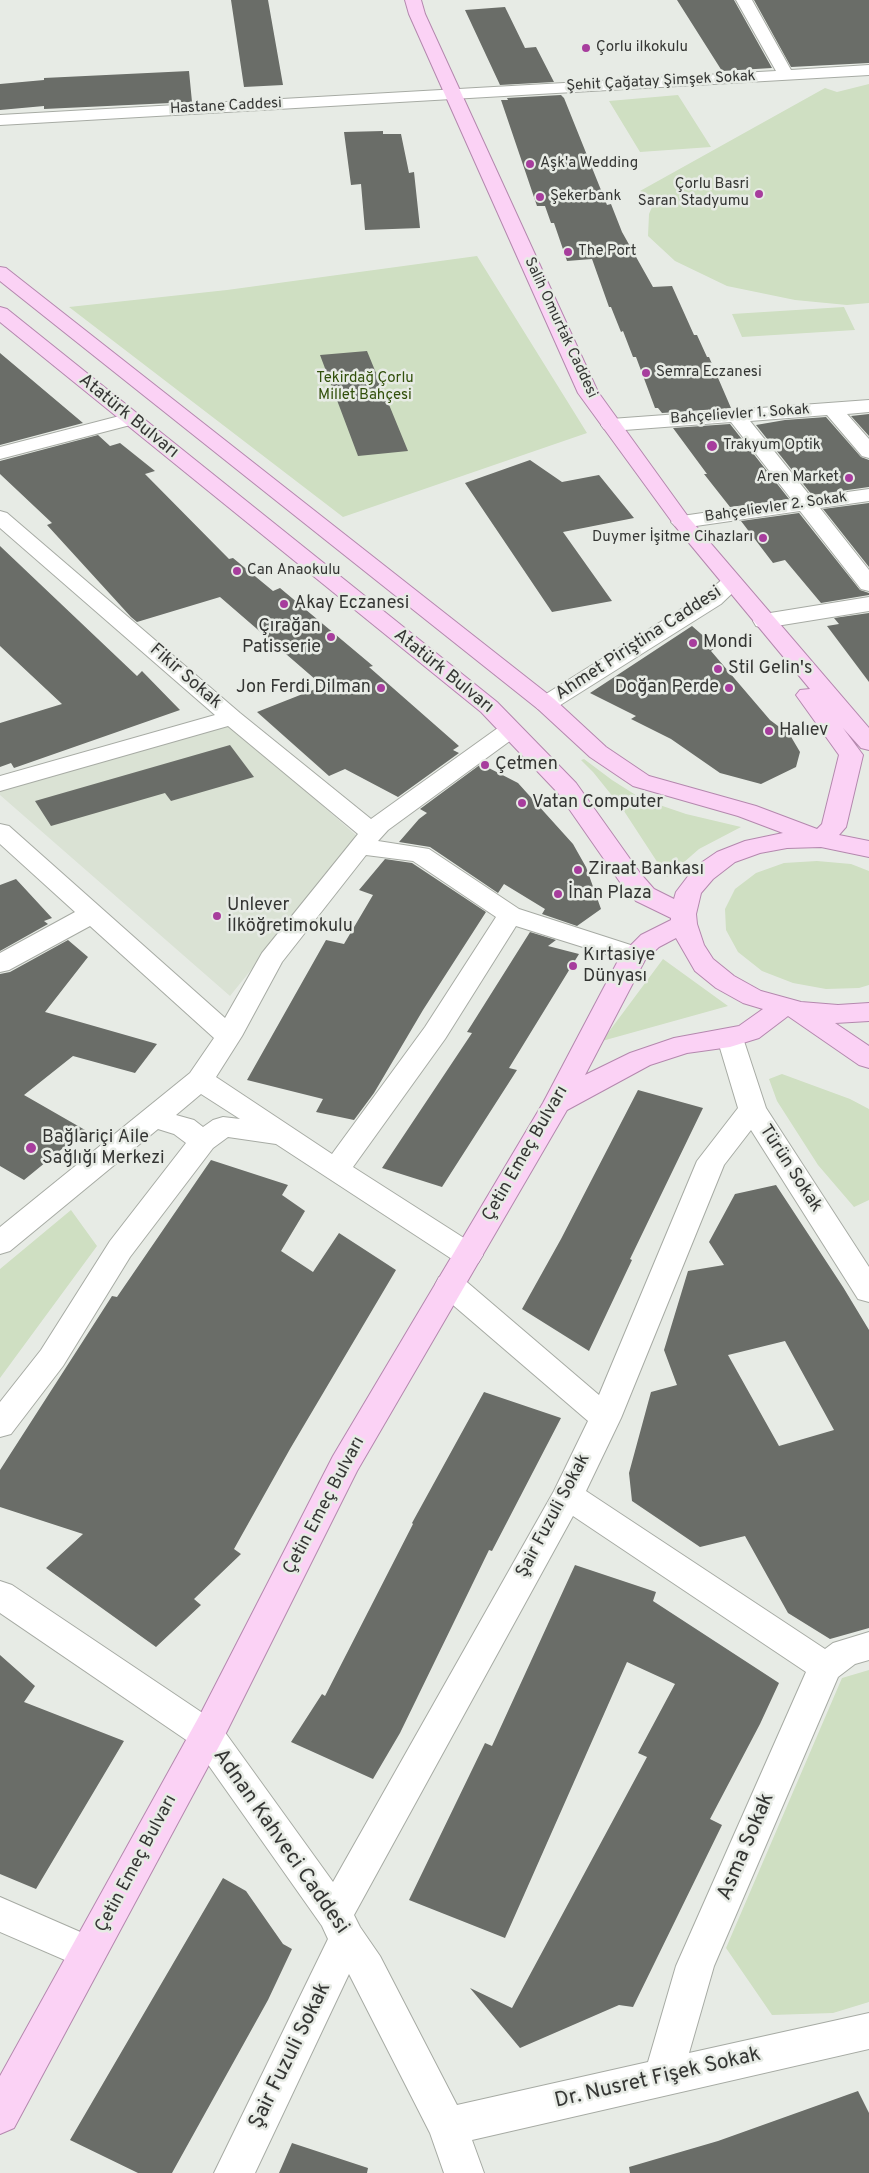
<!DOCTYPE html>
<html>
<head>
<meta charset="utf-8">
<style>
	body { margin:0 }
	canvas { display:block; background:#e7ebe5 }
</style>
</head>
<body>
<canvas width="869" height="2173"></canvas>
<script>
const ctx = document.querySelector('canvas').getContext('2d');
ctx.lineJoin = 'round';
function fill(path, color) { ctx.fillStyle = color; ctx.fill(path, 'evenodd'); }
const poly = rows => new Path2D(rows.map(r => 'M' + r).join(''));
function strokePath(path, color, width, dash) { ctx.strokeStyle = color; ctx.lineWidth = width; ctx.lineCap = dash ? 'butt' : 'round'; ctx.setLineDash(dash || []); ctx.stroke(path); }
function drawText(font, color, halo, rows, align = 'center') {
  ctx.font = font + ' Overpass,sans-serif'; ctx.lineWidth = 5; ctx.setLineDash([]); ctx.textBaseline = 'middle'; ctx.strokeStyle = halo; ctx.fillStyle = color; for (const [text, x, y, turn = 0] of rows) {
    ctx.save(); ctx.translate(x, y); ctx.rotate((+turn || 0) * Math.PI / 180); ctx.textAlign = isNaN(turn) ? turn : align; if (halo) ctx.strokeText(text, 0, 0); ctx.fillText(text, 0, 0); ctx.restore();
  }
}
fill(poly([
	[230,724,358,837,230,996,0,795,0,789]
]), '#dae2d4');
fill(poly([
	[869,84,869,303,847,305,795,300,727,286,675,261,648,236,649,214,656,198,640,191,825,88,837,92],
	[678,95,711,147,640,152,609,101],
	[477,256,587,433,343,517,69,307,227,290],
	[844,307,855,330,742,337,732,314],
	[584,759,612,780,642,799,686,814,741,827,699,849,667,877,622,808,593,772,581,760],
	[817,861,851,864,869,871,869,985,859,988,826,989,793,983,762,971,738,952,726,930,725,909,735,889,756,873,784,863],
	[663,959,728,1006,602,1041],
	[782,1074,850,1099,869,1109,869,1200,854,1207,818,1165,777,1101,769,1079],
	[71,1210,97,1246,0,1378,0,1269],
	[869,1670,869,2002,833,2013,772,2015,726,1948,842,1678]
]), '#cfdfc2');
fill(poly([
	[231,0,268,0,283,85,244,87],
	[677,0,734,0,772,68,722,71],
	[754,0,869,0,869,63,791,67],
	[505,7,525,48,536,47,554,82,500,85,465,10],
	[189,71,192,102,44,109,44,106,0,110,0,84,44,80,44,78],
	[561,95,564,98,607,205,611,204,622,232,653,287,672,286,694,335,697,335,707,357,709,357,731,408,662,413,658,408,655,408,636,357,633,357,623,331,621,332,611,307,609,307,592,259,567,261,554,223,551,223,545,206,537,206,501,100,508,100,507,98],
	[383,131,383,134,401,134,409,173,414,172,420,228,365,230,361,184,351,185,344,132],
	[367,351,408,451,358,456,320,355],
	[0,353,83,423,0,445],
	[869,414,869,436,851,416],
	[826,417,861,457,869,460,869,487,812,495,756,425,785,420],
	[730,424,789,499,730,507,704,474,707,474,673,428],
	[98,435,110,446,120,443,155,471,145,474,229,559,233,558,273,591,280,588,373,666,369,667,459,746,453,750,459,753,398,797,345,769,329,776,257,712,323,686,220,597,137,622,131,617,47,525,52,523,0,474,0,461],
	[530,460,562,482,599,475,634,518,563,532,612,601,552,612,465,483],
	[869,503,869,567,823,509],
	[799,513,860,590,869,593,869,595,821,603,785,560,773,563,741,521],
	[0,546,137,676,142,671,180,710,14,768,11,763,0,767,0,723,62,704,0,646],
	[869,613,869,682,827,626,839,624,834,618],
	[692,626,716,647,711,651,770,720,790,735,800,752,796,767,761,784,720,773,671,739,631,719,636,716,590,693],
	[230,745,254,777,171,801,165,793,51,826,35,801],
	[481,764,518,783,573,844,586,867,601,909,577,926,542,914,545,909,504,884,498,893,430,847,399,842,419,819,427,813,420,809],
	[385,859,412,863,486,912,423,1010,374,1093,354,1120,316,1112,323,1099,247,1080,326,940,344,944,373,895,359,890],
	[16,879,52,918,44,921,48,924,0,951,0,885],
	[530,932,556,940,548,946,579,954,509,1068,517,1070,442,1187,382,1168,472,1033,467,1032],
	[68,940,88,957,45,1012,157,1044,135,1073,73,1056,24,1095,85,1130,24,1180,0,1166,0,974,10,972],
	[638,1090,703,1108,630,1259,632,1260,589,1351,522,1309,561,1239],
	[211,1160,288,1185,282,1195,305,1211,281,1251,313,1272,339,1233,396,1270,290,1449,234,1549,241,1554,194,1599,201,1605,156,1647,46,1568,83,1534,0,1507,0,1470,112,1296,117,1297],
	[776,1185,843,1287,869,1330,869,1628,830,1639,788,1613,745,1536,700,1547,632,1501,629,1473,651,1392,677,1385,664,1350,688,1271,724,1265,709,1242,735,1194],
	[785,1341,834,1430,779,1446,728,1355],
	[484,1392,561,1418,492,1551,489,1550,400,1733,373,1779,291,1742,322,1694,325,1696,413,1524,412,1523],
	[575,1565,656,1592,653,1601,779,1683,760,1724,710,1819,722,1825,633,2007,619,2005,520,2048,470,1988,512,2008,647,1757,638,1753,675,1684,627,1662,505,1938,409,1900,485,1743,492,1746],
	[0,1655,35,1686,24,1702,124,1741,36,1889,0,1874],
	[223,1878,246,1891,283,1944,292,1949,268,2000,172,2173,138,2173,70,2140],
	[858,2091,869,2113,869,2173,630,2173,629,2167,718,2141],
	[292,2143,368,2168,367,2173,279,2173]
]), '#6a6d68');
const minor = poly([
	[736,0,752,0,791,70,869,65,869,75,0,125,0,115,776,71,736,0],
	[869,400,869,412,847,414,869,439,869,458,862,456,827,415,750,421,811,497,869,489,869,501,820,508,869,570,869,591,861,589,800,511,682,528,675,526,671,522,675,518,682,516,792,500,731,422,611,431,604,429,601,425,604,421,611,419,869,400],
	[131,413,138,415,141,419,138,423,0,459,0,447,131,413],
	[0,511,7,513,240,713,371,819,502,725,510,723,518,725,522,730,518,735,388,830,378,841,429,849,519,909,643,949,647,955,643,961,634,963,516,926,445,1039,353,1167,478,1247,483,1255,478,1263,468,1266,458,1263,276,1144,228,1137,213,1148,130,1257,63,1366,11,1434,0,1437,0,1402,41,1350,110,1241,186,1143,174,1134,158,1129,10,1251,0,1254,0,1227,190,1073,214,1038,90,926,9,970,0,972,0,953,75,912,0,844,0,824,9,826,225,1018,262,953,358,834,228,726,0,791,0,776,215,715,0,528,0,511],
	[366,855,413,861,496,917,425,1027,332,1154,216,1077,242,1036,282,962,366,855],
	[201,1094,240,1119,223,1117,213,1120,203,1127,194,1120,176,1115,201,1094],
	[732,576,740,578,743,583,721,604,554,709,546,711,538,709,534,704,538,699,705,594,724,578,732,576],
	[869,597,869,611,764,628,756,626,753,621,756,616,764,614,869,597],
	[730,1029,740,1032,743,1038,766,1108,869,1267,869,1302,858,1299,751,1130,724,1165,621,1418,586,1491,825,1649,833,1643,869,1632,869,1660,855,1664,838,1677,714,1966,689,2053,869,2013,869,2049,472,2140,484,2173,444,2173,430,2133,349,1974,255,2173,214,2173,328,1939,322,1926,195,1746,0,1613,0,1581,12,1585,219,1724,333,1882,554,1491,588,1421,439,1293,435,1285,439,1277,450,1274,461,1277,599,1395,697,1161,738,1108,717,1038,720,1032,730,1029],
	[573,1516,806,1672,676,1966,648,2062,457,2105,380,1956,360,1927,354,1915,573,1516],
	[0,1897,101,1941,107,1953,101,1965,88,1970,0,1932,0,1897]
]);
const major = poly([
	[405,0,421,0,425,14,598,392,689,518,869,728,869,750,861,748,843,728,863,755,846,827,839,835,869,841,869,857,821,847,787,848,760,853,735,862,713,879,701,893,696,914,697,924,704,945,713,959,734,976,761,991,801,1002,838,1005,869,1003,869,1021,835,1023,869,1046,869,1068,859,1065,788,1016,759,1038,730,1047,687,1053,650,1065,567,1110,357,1471,225,1735,14,2128,0,2134,0,2076,201,1713,333,1456,543,1103,621,955,641,935,671,920,671,918,636,901,622,885,558,793,481,712,0,322,0,307,7,309,497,702,576,783,640,873,654,889,674,899,676,892,695,867,717,852,745,841,783,833,738,816,633,786,590,757,538,709,0,281,0,267,6,268,554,699,606,747,649,776,756,806,817,829,822,824,839,755,796,695,800,690,810,689,675,526,578,393,409,14,405,0],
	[676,938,695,971,716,988,743,1003,763,1009,739,1026,674,1038,630,1053,585,1075,645,960,659,947,676,938]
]);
strokePath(minor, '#a7aba4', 2);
strokePath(major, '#b488ae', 2);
fill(minor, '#fff');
fill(major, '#fbd2f5');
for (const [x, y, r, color] of [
	[586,48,5,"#a73d9d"],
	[530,164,5,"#a73d9d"],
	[759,194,5,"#a73d9d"],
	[540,197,5,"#a73d9d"],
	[568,252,5,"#a73d9d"],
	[646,373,5,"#a73d9d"],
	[712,446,6,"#a73d9d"],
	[849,478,5,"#a73d9d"],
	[763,538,5,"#a73d9d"],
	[237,571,5,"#a73d9d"],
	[284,604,5,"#a73d9d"],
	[331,637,5,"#a73d9d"],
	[693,643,5,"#a73d9d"],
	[718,669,5,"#a73d9d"],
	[381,688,5,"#a73d9d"],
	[729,688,5,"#a73d9d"],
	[769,731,5,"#a73d9d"],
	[485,765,5,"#a73d9d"],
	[522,803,5,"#a73d9d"],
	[578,870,5,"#a73d9d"],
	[558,894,5,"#a73d9d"],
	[217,916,5,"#a73d9d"],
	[573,966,5,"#a73d9d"],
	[31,1148,6,"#a73d9d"]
]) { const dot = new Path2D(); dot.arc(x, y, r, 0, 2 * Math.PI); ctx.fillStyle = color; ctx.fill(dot); strokePath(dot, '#e7ebe5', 2); }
drawText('15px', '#353634', '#e7ebe5', [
	["Çorlu ilkokulu",596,48],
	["Aşk'a Wedding",540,164],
	["Çorlu Basri",749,185,"right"],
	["Saran Stadyumu",749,202,"right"],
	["Şekerbank",550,197],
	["The Port",578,252],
	["Semra Eczanesi",656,373],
	["Trakyum Optik",723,446],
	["Aren Market",839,478,"right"],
	["Duymer İşitme Cihazları",753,538,"right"],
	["Can Anaokulu",247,571]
], 'left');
drawText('15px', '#353634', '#e7ebe5', [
	["Şehit Çağatay Şimşek Sokak",661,82,-3],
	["Hastane Caddesi",226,107,-3],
	["Salih Omurtak Caddesi",560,328,65],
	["Bahçelievler 1. Sokak",740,415,-4],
	["Bahçelievler 2. Sokak",776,508,-8]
]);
drawText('15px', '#314f0a', '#e7ebe5', [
	["Tekirdağ Çorlu",365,379],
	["Millet Bahçesi",365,396]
]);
drawText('18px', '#353634', '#e7ebe5', [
	["Atatürk Bulvarı",128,417,39],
	["Ahmet Piriştina Caddesi",639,644,-33],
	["Atatürk Bulvarı",443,672,39],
	["Fikir Sokak",185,677,41],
	["Çetin Emeç Bulvarı",526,1154,-60],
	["Türün Sokak",790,1169,57],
	["Çetin Emeç Bulvarı",325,1506,-62],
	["Şair Fuzuli Sokak",554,1516,-62],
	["Çetin Emeç Bulvarı",137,1864,-62]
]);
drawText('18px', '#353634', '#e7ebe5', [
	["Akay Eczanesi",294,604],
	["Çırağan",321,627,"right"],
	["Patisserie",321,648,"right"],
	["Mondi",703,643],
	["Stil Gelin's",728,669],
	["Jon Ferdi Dilman",371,688,"right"],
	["Doğan Perde",719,688,"right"],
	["Halıev",779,731],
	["Çetmen",495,765],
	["Vatan Computer",532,803],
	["Ziraat Bankası",588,870],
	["İnan Plaza",568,894],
	["Unlever",227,906],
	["İlköğretimokulu",227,927],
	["Kırtasiye",583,956],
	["Dünyası",583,977],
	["Bağlariçi Aile",42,1138],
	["Sağlığı Merkezi",42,1159]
], 'left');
drawText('21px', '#353634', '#e7ebe5', [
	["Adnan Kahveci Caddesi",280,1842,55],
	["Asma Sokak",747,1847,-67],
	["Şair Fuzuli Sokak",291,2056,-64],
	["Dr. Nusret Fişek Sokak",658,2079,-13]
]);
</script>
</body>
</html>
